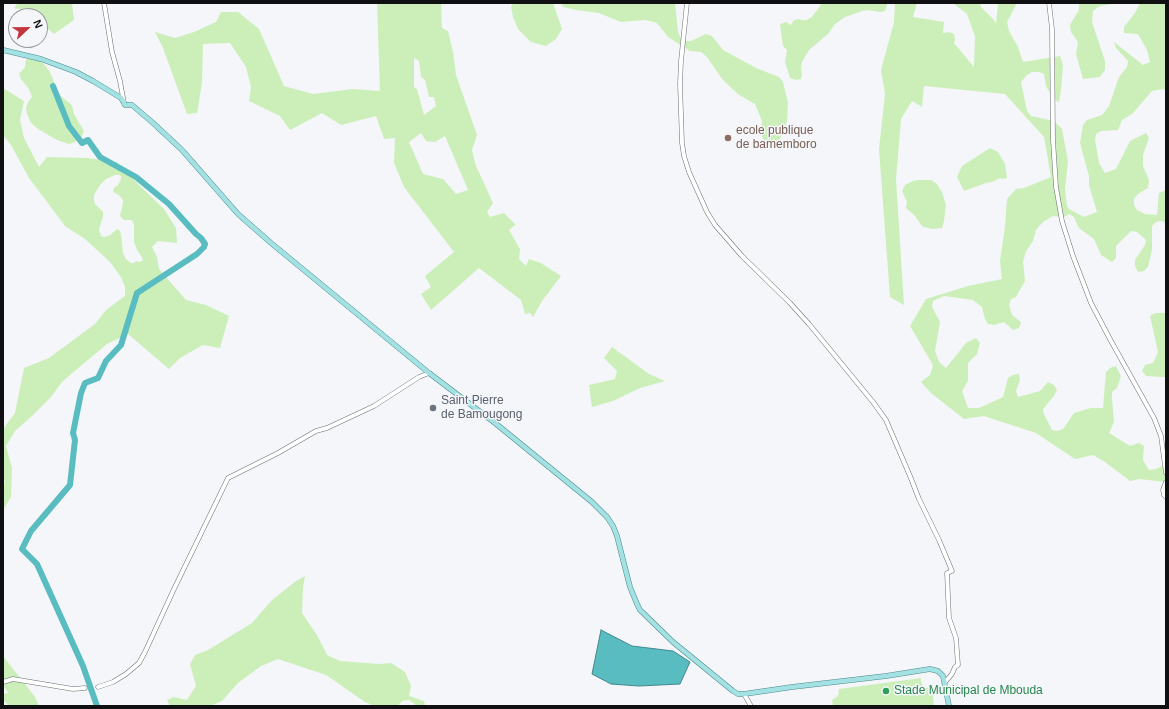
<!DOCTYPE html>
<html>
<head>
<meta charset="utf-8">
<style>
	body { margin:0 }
	#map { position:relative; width:1169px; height:709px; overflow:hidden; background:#f4f6f9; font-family:Helvetica,sans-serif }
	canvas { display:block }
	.frame { position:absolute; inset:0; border:4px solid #101012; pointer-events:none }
	.north { position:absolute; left:8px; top:8px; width:40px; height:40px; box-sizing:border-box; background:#f4f6f9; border:1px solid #999a9d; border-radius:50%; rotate:68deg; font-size:11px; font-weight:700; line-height:16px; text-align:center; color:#101012 }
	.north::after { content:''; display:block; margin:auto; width:14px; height:18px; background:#c5353d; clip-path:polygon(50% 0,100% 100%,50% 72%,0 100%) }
</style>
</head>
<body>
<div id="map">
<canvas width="1169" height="709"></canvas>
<div class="frame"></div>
<div class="north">N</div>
</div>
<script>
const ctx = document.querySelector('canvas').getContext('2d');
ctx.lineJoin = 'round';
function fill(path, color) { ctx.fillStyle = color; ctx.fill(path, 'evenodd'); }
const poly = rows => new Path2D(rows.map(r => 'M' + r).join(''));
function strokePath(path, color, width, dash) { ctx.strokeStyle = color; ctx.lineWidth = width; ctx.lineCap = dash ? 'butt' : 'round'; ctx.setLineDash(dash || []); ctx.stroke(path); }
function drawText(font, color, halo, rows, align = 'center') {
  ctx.font = font + ' Helvetica,sans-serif'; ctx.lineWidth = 3; ctx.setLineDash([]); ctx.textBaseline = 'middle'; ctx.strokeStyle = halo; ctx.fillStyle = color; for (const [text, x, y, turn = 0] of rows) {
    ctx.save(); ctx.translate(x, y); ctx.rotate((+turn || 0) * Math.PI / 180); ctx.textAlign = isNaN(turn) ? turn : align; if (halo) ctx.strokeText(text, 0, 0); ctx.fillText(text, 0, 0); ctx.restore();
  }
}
fill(poly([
	[18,3,72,3,74,20,54,34,40,22,40,16,33,16,25,10,14,8],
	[377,3,442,3,441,4,442,28,448,31,453,52,456,75,477,135,472,150,476,166,477,168,493,203,487,212,490,217,504,213,515,224,516,224,509,230,520,249,519,259,526,266,529,259,541,263,561,276,542,301,533,317,530,313,525,314,521,300,479,268,431,310,421,294,431,287,425,276,454,252,404,187,394,163,395,138,384,139,376,116,341,125,322,113,290,130,280,116,249,101,251,87,246,67,230,43,203,44,202,83,197,113,187,114,163,48,155,32,175,38,194,32,216,22,221,12,238,12,259,29,284,86,313,94,353,89,380,91],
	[414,58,419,61,421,77,425,80,429,97,434,97,436,106,424,115,417,89,414,87],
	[421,133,426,141,435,142,445,136,468,190,456,194,443,179,423,174,409,142],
	[514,3,553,3,562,29,556,39,546,46,531,42,518,29,513,17,511,6],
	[561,3,675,3,678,31,680,37,685,41,691,41,706,34,712,36,723,50,756,68,779,77,783,82,788,103,787,121,778,144,774,148,768,148,764,143,761,132,762,121,755,104,739,95,723,80,706,56,701,52,690,51,668,37,657,23,645,20,621,22,599,13,576,10,563,7],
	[822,3,887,3,887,5,885,11,880,12,868,10,862,11,845,17,835,24,828,34,809,50,802,62,801,69,802,75,801,79,796,80,790,78,785,62,787,50,783,46,780,24,786,22,791,25,794,20,800,19,801,20,807,20,812,17],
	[895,3,917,3,913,17,944,22,943,33,949,32,954,34,955,40,954,43,974,67,975,36,967,14,953,3,980,3,981,7,994,20,996,24,998,4,1017,3,1007,22,1009,31,1018,47,1023,62,1060,56,1063,65,1061,90,1059,102,1058,102,1052,97,1046,86,1044,74,1039,72,1032,72,1027,75,1021,82,1027,111,1031,116,1054,121,1062,129,1068,161,1065,189,1067,206,1069,209,1084,217,1097,212,1089,185,1089,176,1080,143,1083,125,1087,120,1102,115,1109,106,1119,77,1127,67,1128,61,1116,48,1114,42,1143,65,1150,62,1147,50,1138,34,1124,33,1124,27,1135,13,1140,3,1166,3,1166,91,1163,89,1152,91,1132,114,1122,120,1118,130,1101,131,1096,134,1095,140,1099,163,1105,173,1116,169,1130,141,1146,133,1149,138,1143,155,1143,166,1149,180,1148,188,1138,194,1134,199,1134,205,1137,210,1145,214,1157,215,1159,193,1166,190,1166,223,1162,221,1156,222,1152,226,1152,250,1148,267,1144,271,1138,272,1135,266,1135,260,1145,245,1146,240,1137,232,1131,231,1116,246,1116,258,1112,262,1101,255,1094,239,1079,228,1074,217,1069,214,1064,217,1053,216,1043,222,1036,230,1033,241,1026,251,1023,262,1025,281,1016,297,1011,299,1009,305,1012,315,1021,322,1019,328,1013,330,1004,322,994,325,988,324,985,319,982,307,973,300,944,296,933,301,932,307,940,322,935,351,939,362,946,368,966,343,976,338,980,343,977,354,968,363,968,381,962,391,968,408,979,408,1003,397,1008,378,1013,375,1019,374,1020,380,1016,391,1018,397,1040,391,1048,382,1054,385,1057,390,1054,396,1043,409,1044,414,1052,430,1058,431,1063,429,1074,413,1091,408,1103,408,1106,372,1110,368,1116,366,1121,376,1117,388,1112,392,1112,398,1114,422,1109,433,1130,446,1139,443,1144,446,1143,460,1149,470,1156,469,1166,464,1166,482,1139,479,1130,481,1105,462,1093,455,1075,459,1036,433,984,416,964,419,931,393,921,382,930,375,933,365,910,326,926,299,968,286,1002,279,1000,261,1005,227,1007,199,1016,189,1024,188,1051,177,1044,137,1005,94,924,86,922,107,912,101,901,119,896,179,904,305,890,297,879,149,885,94,881,70,894,22],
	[1079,3,1118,3,1100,6,1093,11,1092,22,1105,61,1105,70,1100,77,1083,79,1076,54,1078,42,1071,32,1070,26,1071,23,1079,10],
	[29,58,39,60,44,64,50,72,59,94,63,98,72,105,74,114,84,131,81,138,75,142,69,144,57,140,38,129,31,123,27,114,26,108,28,102,32,97,31,94,29,89,21,79,19,74,25,67,26,60],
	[3,88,24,101,20,120,24,138,39,167,47,157,88,158,117,162,140,186,164,209,176,228,177,243,158,241,152,247,157,257,159,269,186,300,206,305,229,316,220,348,203,345,180,358,169,369,128,334,107,344,83,364,62,382,51,397,33,415,15,431,6,446,12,468,11,497,3,510,3,486,5,482,3,474,3,429,15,413,24,368,49,358,95,324,106,310,125,296,125,287,121,277,110,262,85,239,65,226,29,178,11,145,3,135],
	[115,175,119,175,121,176,121,179,118,185,114,188,113,192,119,195,123,200,123,203,120,216,124,220,131,220,133,222,134,225,134,242,137,250,143,259,142,261,139,262,136,261,134,263,131,263,126,259,123,253,121,234,120,231,117,229,110,235,104,237,101,236,99,230,103,216,103,212,95,204,94,201,94,195,100,185,106,179],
	[990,148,998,152,1005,164,1007,178,1002,179,1000,178,992,182,986,183,964,191,957,177,962,166],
	[919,180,931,180,937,184,942,192,946,205,944,221,942,228,933,229,924,227,922,226,915,216,906,208,907,202,902,191,905,185,913,181],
	[1155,313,1166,313,1166,377,1164,377,1146,376,1142,371,1145,365,1153,363,1158,352,1150,316],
	[612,347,649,374,665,381,640,388,613,401,592,407,589,385,615,379,617,371,604,358],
	[305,576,303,588,302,613,317,635,327,655,340,661,379,664,391,663,405,672,411,686,409,696,424,701,425,706,417,706,409,700,402,701,398,706,375,706,365,702,326,675,278,659,261,666,238,683,222,701,210,706,170,706,167,700,174,697,187,700,196,686,190,664,195,655,208,650,252,623,272,600,296,581],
	[3,656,35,697,39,706,9,706,3,700,3,694,8,693,3,685],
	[921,678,921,682,924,687,926,688,932,687,934,706,833,706,832,700,838,696,839,689]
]), '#ccefb9');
const water = poly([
	[601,630,632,646,673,651,690,662,680,684,639,686,611,684,592,674,601,630]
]);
fill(water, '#58bcc1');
strokePath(water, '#42888c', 1);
strokePath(poly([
	[53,86,69,126,82,143,88,140,100,157,136,177,169,204,196,234,201,238,205,244,204,247,197,254,137,293,121,345,106,361,98,378,85,383,81,393,73,433,75,440,70,485,31,531,22,549,37,564,83,666,97,706]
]), '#58bcc1', 6);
const secondary = poly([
	[104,3,112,52,120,81,124,103],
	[687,3,681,61,680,84,682,143,684,156,689,172,707,212,715,225,742,256,790,303,809,324,873,402,886,420,910,476,919,499,939,540,952,571,947,573,949,618,956,638,958,665,955,667,952,674,945,682],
	[1049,3,1052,29,1053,140,1056,187,1062,221,1073,256,1091,303,1111,341,1154,418,1161,436,1166,473],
	[1166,482,1163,490,1164,495,1166,497],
	[3,682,13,679,73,689,85,688],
	[98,687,113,682,126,674,139,663,145,652,174,589,228,478,278,453,316,431,327,428,374,406,419,377,429,373],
	[744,694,751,706]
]);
const primary = poly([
	[3,50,41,59,76,72,93,81,121,98,125,105,132,105,152,122,182,150,238,214,271,243,429,373,495,423,592,502,607,517,613,526,617,536,630,587,637,604,640,610,673,642,733,691,738,694,744,694,792,687,886,676,930,669,938,671,943,676,949,706]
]);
strokePath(secondary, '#6c6e72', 5);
strokePath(primary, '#488b8e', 5.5);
strokePath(secondary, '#fff', 4);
strokePath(primary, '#a3e1e3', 4.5);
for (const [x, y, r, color] of [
	[728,138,4,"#8d6e63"],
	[433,408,4,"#6b7280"],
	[886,691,4,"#2e9e5b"]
]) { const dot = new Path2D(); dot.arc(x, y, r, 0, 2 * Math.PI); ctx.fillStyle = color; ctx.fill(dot); strokePath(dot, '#f4f6f9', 1.5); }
drawText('12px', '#785e54', '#f4f6f9', [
	["ecole publique",736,131],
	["de bamemboro",736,145]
], 'left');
drawText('12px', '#5b616d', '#f4f6f9', [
	["Saint Pierre",441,401],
	["de Bamougong",441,415]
], 'left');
drawText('12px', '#27864d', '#f4f6f9', [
	["Stade Municipal de Mbouda",894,691]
], 'left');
</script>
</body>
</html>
